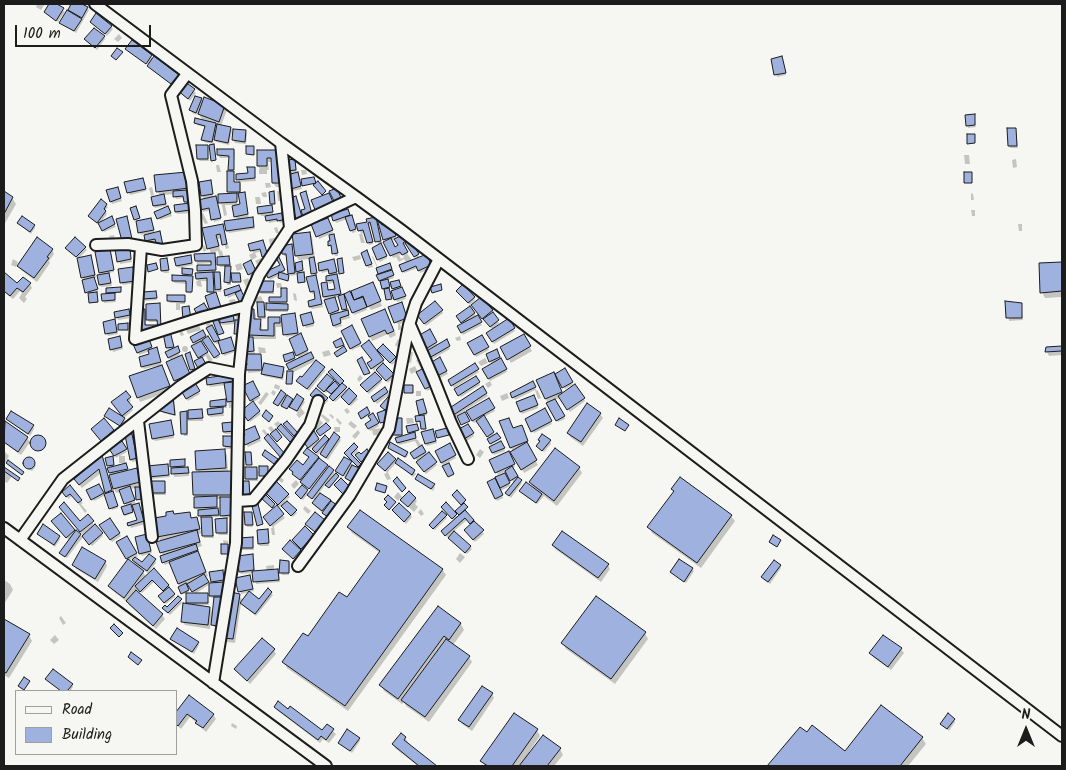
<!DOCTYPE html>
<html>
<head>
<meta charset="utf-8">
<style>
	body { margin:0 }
	#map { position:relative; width:1066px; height:770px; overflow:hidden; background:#f6f6f2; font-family:Kalam,sans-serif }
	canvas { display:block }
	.frame { position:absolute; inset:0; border:5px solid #1c1c1c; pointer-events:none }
	.legend { position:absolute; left:15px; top:690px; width:162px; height:65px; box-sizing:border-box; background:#f6f6f2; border:1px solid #9f9f9c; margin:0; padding:6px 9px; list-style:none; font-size:15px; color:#1c1c1c }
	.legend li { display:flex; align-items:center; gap:10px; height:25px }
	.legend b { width:25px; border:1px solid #9f9f9c }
	.north { position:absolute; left:1001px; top:705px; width:50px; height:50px; -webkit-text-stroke:4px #f6f6f2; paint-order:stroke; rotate:0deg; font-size:14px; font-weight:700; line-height:20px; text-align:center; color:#1c1c1c }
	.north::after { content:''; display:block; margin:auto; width:18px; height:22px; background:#1c1c1c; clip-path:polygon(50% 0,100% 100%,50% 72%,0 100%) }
	.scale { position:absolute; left:15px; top:25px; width:136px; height:22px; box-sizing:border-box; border:2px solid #1c1c1c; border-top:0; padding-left:6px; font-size:15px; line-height:18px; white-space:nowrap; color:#1c1c1c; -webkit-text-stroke:4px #f6f6f2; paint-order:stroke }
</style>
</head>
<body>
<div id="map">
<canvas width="1066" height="770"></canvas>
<div class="frame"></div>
<ul class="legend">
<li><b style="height:6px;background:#f6f6f2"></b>Road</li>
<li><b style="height:14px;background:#9fb1df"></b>Building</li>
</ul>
<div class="north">N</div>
<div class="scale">100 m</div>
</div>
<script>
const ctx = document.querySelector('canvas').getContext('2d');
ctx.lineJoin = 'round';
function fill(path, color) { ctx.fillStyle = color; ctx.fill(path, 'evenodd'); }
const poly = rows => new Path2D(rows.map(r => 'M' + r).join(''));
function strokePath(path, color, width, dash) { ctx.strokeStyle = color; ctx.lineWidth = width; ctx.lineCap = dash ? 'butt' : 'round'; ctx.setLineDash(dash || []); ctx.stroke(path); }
fill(poly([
	[37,4,45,4,41,10,36,7],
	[51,4,55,4,65,12,58,22,45,12],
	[73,4,80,4,89,10,76,33,61,23],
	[91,22,111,27,113,29,107,36],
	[119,34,122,38,118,42,114,39],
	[104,37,105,39,97,50,86,39],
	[128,51,151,56,153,60,179,78,173,85,150,68,148,64],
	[772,60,783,60,786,75,777,77],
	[184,83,196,93,190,101,178,90],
	[201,99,203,103,224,106,227,110,221,126,231,128,232,131,229,145,216,142,214,138,213,144,204,142,203,139,205,127,197,125,196,123,203,121,198,113,198,115,192,113,191,110],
	[974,115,976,127,968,128,967,125],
	[1016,129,1018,148,1010,148,1009,146],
	[246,131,247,134,246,144,235,143,233,140],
	[207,146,209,161,200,161,198,159],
	[234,150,235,153,233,172,235,183,240,183,241,185,241,194,245,196,249,218,252,218,253,221,255,229,229,233,227,231,237,220,233,205,225,205,227,215,224,216,222,205,219,203,219,196,230,195,228,191,231,172,229,169,230,158,220,158,218,155],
	[235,194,239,194,241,206,238,206],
	[280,151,283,187,276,187,273,183,273,162,268,162,269,170,267,170,267,174,259,174,259,169,260,169,258,166,258,152],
	[964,155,969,155,970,164,965,164],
	[287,158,288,160,294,161,296,163,297,173,302,189,293,191,292,188,290,175,288,171],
	[1016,159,1017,167,1013,168,1012,160],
	[216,165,219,165,221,172,217,172],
	[254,168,256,181,239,182,238,179,249,175],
	[301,170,306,170,307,174,302,175],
	[186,173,192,213,177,214,176,212,187,205,185,198,176,199,174,194,163,195,167,206,155,208,154,206,160,196,157,191],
	[143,179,146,191,130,195,126,183],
	[210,181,213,198,216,197,217,200,221,220,214,222,211,210,203,212,202,209,204,200,202,195],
	[265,183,270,183,271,187,266,188],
	[152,187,154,195,151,196,149,188],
	[118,191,122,201,112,204,111,201],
	[277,191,282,191,284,201,278,201],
	[266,192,267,197,263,197,261,193],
	[4,193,12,198,16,204,4,225],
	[971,193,973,194,974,200,971,200],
	[255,197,260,197,261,204,256,204],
	[106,205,108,207,105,211,107,214,100,223,111,218,116,227,104,232,100,224,99,225,89,216],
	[271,206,274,215,282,216,284,222,280,223,279,221,269,223,267,216,261,216,259,209],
	[169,210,172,216,160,220,156,212],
	[971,210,975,210,975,216,972,216],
	[348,212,356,232,352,233,347,219,336,223,332,215],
	[203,213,208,223,205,224,200,215],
	[151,219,155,234,160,233,161,235,164,248,157,241,148,243,145,234,141,235,140,233,137,222],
	[367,220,376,221,382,243,380,244,387,258,380,262,378,259,379,246,372,224,369,225,373,244,369,245,365,232,362,233,365,243,361,243,359,234,361,234,358,225,368,222],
	[329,222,333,233,319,239,313,225],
	[18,223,34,226,35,228,31,234],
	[1018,224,1022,224,1022,231,1019,231],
	[222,225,229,248,226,249,222,238,218,239,220,250,222,251,224,258,229,257,230,260,231,274,240,275,241,282,233,283,231,279,231,285,227,285,226,282,226,267,220,267,219,265,220,258,218,251,211,253,209,249,204,229],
	[382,226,394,231,396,239,403,236,406,243,409,241,420,258,426,256,432,268,420,273,418,268,404,273,401,266,407,264,404,259,399,262,396,257,393,258,385,243,386,242],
	[396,239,400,246,395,248,391,240],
	[407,244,417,260,413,261,408,255,403,246],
	[403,254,404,257,401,259,399,255],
	[277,227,279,233,276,233,274,228],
	[310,233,312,237,315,258,314,258,317,275,315,276,323,307,312,309,310,307,317,300,316,293,312,294,311,292,314,276,310,259,299,260,296,256,294,235],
	[114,235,115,240,110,241,109,236],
	[334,236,338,256,335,256,332,248,329,245],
	[278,237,279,243,270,245,269,239],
	[262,241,268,259,265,259,262,251,255,253,257,257,252,260,249,255,253,253,249,245],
	[204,245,207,250,204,252,201,246],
	[291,246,295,264,302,264,305,283,300,283,299,274,295,266,296,275,291,276,290,273,288,256,284,256,283,254],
	[85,248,87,250,78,259,91,256,92,259,96,278,94,278,98,292,96,292,98,303,91,303,90,294,87,292,78,259,68,250],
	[52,249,54,254,49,261,50,263,37,282,21,270,18,266],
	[130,251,132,262,120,264,119,261],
	[111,253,114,272,109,273,112,286,101,287,100,285,102,275,100,272],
	[362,254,368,254,373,267,368,268],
	[196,255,214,255,216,257,216,273,219,273,221,275,221,292,218,292,214,285,214,294,217,296,222,310,212,313,208,281,201,281,202,287,197,286,196,281,198,281,197,279,200,274,198,271,212,266,212,263,197,264],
	[212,273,216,273,216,280],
	[360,255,361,259,354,261,352,257],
	[190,256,193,265,178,268,177,265],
	[373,256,378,268,391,267,394,278,388,280,391,300,387,300,380,281,377,267,372,257],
	[261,258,264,263,258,266,255,261],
	[13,259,18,262,16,267,11,265],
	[279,259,285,273,282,274,289,276,288,281,280,279,280,275,270,280,267,273,282,266],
	[167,260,169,273,164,273,162,271],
	[250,262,257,274,251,277,244,265],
	[241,263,243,269,237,271,235,265],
	[335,263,341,296,344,297,350,318,340,321,342,326,335,328,324,297,322,284,327,286,328,291,336,290,335,282,329,284,328,281,327,277,331,276,329,271,322,273,320,270],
	[340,297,344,312,340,314,334,298],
	[1062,263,1062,297,1045,298,1042,292,1040,264],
	[132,269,135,283,123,285,121,282],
	[188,271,192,278,191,294,187,292,187,284,175,283,173,281,185,277,183,274],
	[4,274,17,285,30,284,32,288,25,297,27,299,24,303,19,298,22,293,20,291,13,299,4,292],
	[248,278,251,285,246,287,243,280],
	[398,281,406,299,397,302,392,292,395,291,393,289],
	[273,283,274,294,261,294,259,292],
	[276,283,281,283,282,287,277,288],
	[239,288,245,302,237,294,228,298,227,295],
	[375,288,382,306,371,310,366,303,365,304,367,310,354,315,353,312,354,299],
	[120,289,121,293,113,293,116,302,104,303,102,296,109,295,107,292],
	[286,289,288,312,269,312,267,309,272,305,270,298,282,298],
	[155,292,157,300,146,301,144,299],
	[293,293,296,294,297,301,294,300],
	[459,293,474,298,475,300,470,305],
	[261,296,265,306,266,319,260,319,259,317,258,302,256,302,254,298],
	[184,297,185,304,180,304,180,310,176,310,176,303,170,303,168,301],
	[235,299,236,303,230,305,229,300],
	[481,299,499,323,495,327,496,328,508,320,515,331,494,344,488,333,493,330,474,308],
	[1007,303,1021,304,1023,320,1009,321],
	[159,304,162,331,141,333,140,331,140,311,147,311],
	[146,317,149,322,159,322,159,327,146,326],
	[401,304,408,321,400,324,402,330,398,330,398,324,395,322,390,307],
	[254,310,256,315,256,320,260,320,262,324,262,331,269,331,269,318,279,318,283,326,294,314,299,336,302,337,309,354,311,353,315,361,292,373,288,365,295,361,294,360,287,362,284,356,293,353,295,361,299,359,297,355,298,335,286,337,284,327,276,327,276,339,252,339,254,341,255,355,260,356,260,372,248,373,247,366,249,355,247,351,251,338,249,335],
	[235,311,240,311,241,319,238,319,239,322,238,335,235,334,236,324,222,325,220,315,232,313,236,320],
	[442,311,443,313,426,326,420,317],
	[116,313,130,313,131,318,118,320],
	[474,313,482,325,463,335,459,327,463,325,457,317],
	[387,314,396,335,390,338,388,334,372,341,362,320],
	[302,316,312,316,314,326,306,328],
	[208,319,220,342,232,341,235,352,224,356,220,343,216,344,204,321],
	[115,323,118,334,108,336,107,334],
	[198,323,201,330,188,334,185,327],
	[351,327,361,346,352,350,342,332],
	[181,328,184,335,181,336,178,329],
	[429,331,438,346,446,341,450,349,431,360,418,338],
	[170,332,174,349,178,350,180,357,183,359,190,377,176,383,171,361,166,353,169,351,167,348],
	[202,332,220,357,216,359,204,340,200,342,213,360,209,362,206,356,202,358,205,365,199,368,196,361,201,359,193,347,196,345,191,338],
	[460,336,461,340,457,341,455,338],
	[524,336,532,351,511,363,502,348],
	[482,337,489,350,476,357,469,344],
	[398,339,402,342,399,348,395,345],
	[120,340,123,349,113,352,112,349],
	[149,340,152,350,158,351,161,365,171,391,140,402,130,377,158,367,157,366,144,369,142,367,151,355,150,351,139,355,138,352],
	[414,340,435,387,427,391,417,371,411,374,409,369,415,366,418,373,422,371,416,360,419,359,410,342],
	[383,345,397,360,392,365,380,352],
	'182 349a3 3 0 1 1 6 0a3 3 0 1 1-6 0Z',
	[258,347,265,348,266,353,259,353],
	[1062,347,1062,355,1049,356,1047,352,1047,348],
	[329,350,331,355,324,357,322,352],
	[497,350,507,372,490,381,492,385,488,388,485,384,490,381,483,369,492,364,487,355],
	[407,351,413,352,411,363,406,362],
	[485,358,488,363,481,366,478,362],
	[439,359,448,374,440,378,431,363],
	[383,360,384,363,382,364,394,377,388,383,376,368,374,371,369,364],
	[474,365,479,372,454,388,449,381],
	[283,368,285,371,283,380,264,376,263,375,263,372],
	[324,368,325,371,309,391,298,381],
	[565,370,573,385,565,389,557,374],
	[332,371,343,382,342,384,348,391,349,390,358,399,351,406,342,396,335,402,332,399,333,395,328,391,326,393,320,388,327,376,339,388,342,385,330,373],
	[360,375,363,378,359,382,357,379],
	[476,377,480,385,461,397,456,390],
	[556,377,563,394,575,386,585,401,570,412,560,398,554,400,565,419,558,422,548,404,538,380],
	[234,378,235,407,229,408,226,385,210,387,209,385],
	[381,380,382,382,369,394,363,388],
	[193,383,200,394,188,401,182,390],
	[252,383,260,398,252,403,244,387],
	[533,383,536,390,538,391,541,398,538,399,535,390,515,400,511,393],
	[275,384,280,386,279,390,274,388],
	[483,388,488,396,455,417,460,427,458,428,454,420,456,419,449,409],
	[385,389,389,395,377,404,373,398],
	[273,390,276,392,274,396,271,393],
	[416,391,421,391,421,396,416,396],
	[266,392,269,394,261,405,258,403],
	[126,393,131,401,128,403,133,410,124,418,114,405],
	[507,393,509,398,502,401,500,396],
	[286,395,294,402,303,400,305,402,301,408,305,413,299,418,296,414,298,413,292,409,290,405,287,409,282,405,281,406,274,402],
	[173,397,174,399,176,416,163,413,161,410],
	[313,397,327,399,328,401,323,406],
	[489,399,495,411,484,417,495,436,497,435,500,440,492,444,493,446,501,442,505,451,494,455,490,447,492,446,489,439,478,421,474,423,468,412],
	[535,399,538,408,522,414,521,412],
	[225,401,227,408,222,408,224,416,210,417,209,414,213,409,211,407],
	[423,401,427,415,423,416,426,429,423,430,421,422,417,421,422,417,420,414],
	[253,403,261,414,250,422,242,411],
	[587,405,600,414,603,418,583,446,570,437,568,433],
	[347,408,350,412,347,414,344,410],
	[366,409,370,416,373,415,379,426,374,429,383,428,383,436,373,435,372,430,370,431,366,424,372,421,369,415,363,419,359,413],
	[202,410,203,421,188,421,188,436,184,436,182,413],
	[545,410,552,424,534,433,526,419],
	[322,414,330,420,328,423,321,416],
	[331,414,334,417,336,420,337,418,342,423,340,425,336,420,334,417,333,419,329,415],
	[105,416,124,419,125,422,122,428],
	[406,418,413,418,414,423,407,424],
	[7,419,33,426,34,429,30,436],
	[319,419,323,423,317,430,312,426],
	[401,419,403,437,410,435,409,432,417,425,418,431,413,432,417,440,418,440,427,456,437,465,426,474,412,453,419,449,415,441,399,445,398,443,395,435],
	[170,421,174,438,155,441,153,439],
	[278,421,293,439,295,441,292,444,274,424],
	[351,421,357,426,354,429,348,424],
	[5,422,27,438,30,442,21,455,4,443,4,424],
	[233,424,234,434,225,434,224,432],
	[271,426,282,438,278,441,268,428],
	[468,426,474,436,467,441,461,430],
	[334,427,340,427,340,432,335,432],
	[255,428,261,441,248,447,243,437],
	[264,429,284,455,283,460,267,441,267,437,262,431],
	[358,430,360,433,355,439,352,436],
	[514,430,524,431,529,446,527,446,538,465,524,473,511,448],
	[113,431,115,433,103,443,94,432],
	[434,432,437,443,427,446,426,444],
	[314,433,320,442,328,439,329,441,339,438,341,440,328,460,323,456,320,452,318,455,312,447,310,449,304,440],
	'32 444a7 7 0 1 1 14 0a7 7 0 1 1-14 0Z',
	[232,437,233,449,226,449,224,446],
	[133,438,137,461,132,462,131,459],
	[550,441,551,444,544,452,539,449,541,442],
	[121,443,127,452,120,456,125,456,125,463,119,463,119,456,116,458,111,449],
	[449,445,456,458,447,463,454,475,449,477,436,452],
	[357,448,358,450,357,452,360,456,372,458,363,464,356,453,352,456,360,464,361,467,360,469,347,456],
	[389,448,407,452,408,455,406,458,390,450],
	[480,449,484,452,480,458,476,455],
	[224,450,227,455,228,473,233,473,233,517,225,518,227,522,228,535,219,535,217,533,224,519,221,515,221,499,216,499,213,502,216,508,216,514,219,512,219,517,211,517,213,520,214,538,204,538,203,533,198,534,202,546,196,548,208,576,205,578,208,584,213,584,211,573,222,571,225,583,223,583,225,598,220,598,221,601,218,628,214,627,211,622,210,629,185,625,182,621,189,605,187,603,207,594,209,605,198,605,198,607,210,608,213,614,215,598,212,598,210,596,210,584,195,594,189,584,186,585,189,592,183,594,170,563,165,565,163,562,163,556,158,542,161,542,158,536,174,515,189,513,192,519,197,518,201,532,203,532,202,518,199,515,199,510,197,510,195,507,194,473,199,473,197,469],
	[4,451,9,456,4,464],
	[305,453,318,458,339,477,330,488,326,484,319,493,331,504,329,519,315,506,313,503,315,501,308,494,303,500,296,493,302,487,309,494,312,491,295,476,291,469,303,467,310,458],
	[508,453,515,467,512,468,522,483,511,498,507,494,514,484,507,471,498,475,491,460],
	[102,457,118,508,112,510,106,495,94,501,88,491,99,485,104,495,107,494,101,473,82,488,78,483],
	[28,458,32,459,36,466,32,471,26,468,24,466,24,461],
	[113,458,114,467,127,467,128,471,136,469,138,473,142,486,139,487,141,499,138,499,136,488,131,489,136,505,140,507,145,524,131,528,129,524,138,521,133,504,130,505,133,513,125,516,123,508,127,507,121,492,116,493,114,489,107,459],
	[345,458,351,462,352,466,359,470,359,472,353,484,337,471],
	[184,460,186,469,189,471,189,476,174,477,171,462],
	[395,460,397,462,399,460,414,471,416,474,413,477,396,463,388,472,391,479,387,480,384,474,387,473,378,464],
	[167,465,170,477,151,479,150,476],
	[256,468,260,474,268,476,260,476,258,472,258,481,248,481,247,479],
	[579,468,582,473,557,506,544,496,537,504,522,493,534,490,530,482],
	[4,469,19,479,19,481,12,476,7,483,4,481],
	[504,475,510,486,500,491,503,498,497,501,488,482],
	[279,476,284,480,282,483,277,479],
	[416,479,434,485,435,487,433,491],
	[296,480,299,484,294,489,291,485],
	[165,482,166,495,152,495,151,492],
	[70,487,81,501,83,503,81,504,87,511,85,513,72,495,69,499,65,495],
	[672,489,731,516,735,521,701,568,652,533,649,527,674,492],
	[398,492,403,498,409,492,415,499,417,501,415,504,418,507,414,512,403,502,400,498,398,501,394,497],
	[456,492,465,501,463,503,467,508,464,511,484,534,475,542,467,533,471,525,467,520,453,532,470,547,472,549,467,554,444,534,455,521,444,510,456,515,458,518,461,516,457,511,463,505,453,495],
	[267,494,288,495,290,497,285,501,297,513,293,517,282,505,280,507],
	[264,495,285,518,274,526,275,535,272,535,271,528,273,528,266,519,274,509,262,498],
	[399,504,412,517,406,524,393,510],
	[305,506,311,511,308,514,303,509],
	[421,509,424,514,421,516,418,512],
	[62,510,80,522,93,521,93,524,103,536,92,546],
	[251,513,253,527,247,527,246,525],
	[446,516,447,518,435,530,432,528],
	[110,520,121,536,112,542,101,526],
	[324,521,325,523,317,534,306,524],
	[54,524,74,530,83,537,67,558,62,555,70,541],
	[349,528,442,569,446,575,348,711,287,668,284,662,347,599,380,553,352,533],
	[267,531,269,546,260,546,259,544],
	[38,534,59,537,60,539,55,547],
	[313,536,315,538,303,550,294,542],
	[127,537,138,556,134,558,142,564,155,560,156,563,148,573,140,567,146,577,168,585,175,597,166,604,161,598,165,592,154,582,142,593,137,588,135,591,162,615,165,619,156,629,130,606,127,602,112,590,109,586,128,561,118,543],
	[132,559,138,568,128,561],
	[148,537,152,553,142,556,140,553],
	[252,539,254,550,242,550,240,548],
	[223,540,228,541,228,543,226,543,228,554,222,554,224,545],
	[553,545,608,565,610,569,601,582,555,549],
	[285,551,300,551,301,554,295,560],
	[460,553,465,557,460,563,456,559],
	[252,556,255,572,267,571,266,566,274,565,274,571,277,570,279,573,280,582,256,584,254,573,241,574,240,572],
	[680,560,694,571,686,583,672,572],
	[105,561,107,566,98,582,76,569,73,565],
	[289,562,290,564,289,575,282,575,280,572],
	[780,565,781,568,770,584,764,580,763,577],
	[250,578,254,591,241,594,236,579],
	[4,580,10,584,13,590,4,604],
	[268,590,273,595,256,616,241,604,235,643,227,642,225,638,239,595,243,601,259,601],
	[178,597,182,603,170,615,165,610],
	[438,607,461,624,464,630,453,645,469,657,472,662,429,722,406,706,404,702,402,704,384,691,381,685],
	[61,616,66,623,63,625,59,618],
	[4,620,29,635,32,641,9,678,4,675],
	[645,633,648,639,615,684,566,649,563,643],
	[55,635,59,640,54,644,50,640],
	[884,636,901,649,904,653,891,670,873,657,871,653],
	[172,639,198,643,199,645,194,654],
	[274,650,276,654,250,684,235,669],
	[47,679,72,685,73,687,70,691,61,691],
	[492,694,494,698,472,731,462,724,460,720],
	[190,697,213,714,216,719,206,732,190,717,181,729,176,725,176,714],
	[275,707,288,711,322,732,327,726,336,734,329,743,323,739,320,743,278,711],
	[954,720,955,722,949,731,941,724],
	[232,723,237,726,236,729,231,726],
	[800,729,845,753,922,738,926,744,908,766,769,766],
	[537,730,540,736,529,752,531,753,560,749,563,755,554,766,485,766,482,761],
	[401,735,405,738,408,742,407,744,435,766,418,766,396,749,393,745],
	[359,739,360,741,352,753,339,743]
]), '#0003');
const building = poly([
	[49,4,57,4,64,8,56,21,44,12,49,4],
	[71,4,82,4,88,7,82,18,68,10,71,4],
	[67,10,82,19,74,31,59,23,67,10],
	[96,13,112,26,105,34,90,22,96,13],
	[94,28,105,36,95,48,84,39,94,28],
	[132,40,152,55,146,64,125,49,132,40],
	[117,48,123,52,116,60,111,56,117,48],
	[154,56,179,75,171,84,147,66,154,56],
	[782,56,786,73,774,75,771,59,782,56],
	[184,81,195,89,188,99,177,90,184,81],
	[195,96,202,98,196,113,189,110,195,96],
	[204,97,225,105,219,122,198,114,204,97],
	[975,114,975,125,966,126,965,115,975,114],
	[195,118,216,123,212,142,201,140,205,126,194,123,195,118],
	[217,124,231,127,228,143,214,140,217,124],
	[1007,128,1016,128,1017,146,1008,146,1007,128],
	[233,129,246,130,245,142,232,140,233,129],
	[967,134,975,134,975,143,967,144,967,134],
	[214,144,216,160,211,161,209,145,214,144],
	[196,145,208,145,208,159,197,159,196,145],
	[246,146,254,146,254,155,246,154,246,146],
	[217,149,234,149,234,170,228,170,229,156,217,155,217,149],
	[257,150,280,150,281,183,272,183,271,158,267,158,267,166,257,166,257,150],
	[285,157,288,157,288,160,295,159,296,170,286,171,285,157],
	[247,167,255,167,255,178,236,180,236,174,248,173,247,167],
	[227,171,234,171,234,182,240,182,240,192,227,192,227,171],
	[187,172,189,188,156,192,154,175,187,172],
	[298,172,301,186,291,189,287,175,298,172],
	[964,172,972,172,972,183,964,183,964,172],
	[314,177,316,183,302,186,301,179,314,177],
	[143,178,146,189,127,193,124,182,143,178],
	[211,180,213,194,201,196,199,182,211,180],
	[318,181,326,191,322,195,313,185,318,181],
	[118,187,121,198,110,202,106,190,118,187],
	[337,188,341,198,334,201,329,191,337,188],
	[188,190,189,202,184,202,183,196,173,197,173,191,188,190],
	[4,191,13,197,4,214,4,191],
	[274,191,275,204,270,204,269,192,274,191],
	[306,191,312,214,303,217,301,210,305,209,300,193,306,191],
	[245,192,248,214,234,217,232,206,240,204,238,193,245,192],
	[237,193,237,202,218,203,218,194,237,193],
	[329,193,334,204,316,212,311,200,329,193],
	[164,194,166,204,153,206,151,197,164,194],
	[216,196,221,218,211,220,209,208,200,210,198,200,216,196],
	[296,196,302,217,296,219,290,198,296,196],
	[101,199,107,204,104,209,106,211,97,223,88,216,101,199],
	[190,203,191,210,175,212,174,205,190,203],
	[272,205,273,212,258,214,257,207,272,205],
	[136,206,140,218,134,220,130,208,136,206],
	[168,206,171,213,157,219,154,212,168,206],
	[348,209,350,215,333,221,331,214,348,209],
	[282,213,283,220,277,221,277,219,266,221,265,216,282,213],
	[352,215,356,229,350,231,345,217,352,215],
	[22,216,35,225,30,232,17,223,22,216],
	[112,216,115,224,102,231,98,223,112,216],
	[127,216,132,239,122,241,116,219,127,216],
	[253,217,254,227,226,231,224,221,253,217],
	[376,217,381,241,375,242,370,222,368,223,373,242,367,243,363,230,358,231,356,224,367,222,366,219,376,217],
	[151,218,154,230,138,233,136,221,151,218],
	[328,218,333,230,316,237,311,224,328,218],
	[377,219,380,219,382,225,388,223,390,228,393,227,396,236,383,240,377,219],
	[223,224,227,244,222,245,220,234,216,235,219,246,207,249,202,228,223,224],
	[160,231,163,246,157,247,155,239,145,241,144,235,160,231],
	[310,232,313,254,295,256,292,234,310,232],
	[334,234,338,253,332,254,331,245,328,246,328,241,330,241,329,235,334,234],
	[403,235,406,241,403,243,408,252,402,255,400,252,390,256,383,242,391,238,395,247,398,245,394,239,403,235],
	[37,237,53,249,47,257,49,258,34,278,17,266,37,237],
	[75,237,86,247,76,257,65,248,75,237],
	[263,240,268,256,262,257,260,249,250,251,248,244,263,240],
	[410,240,419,254,414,257,405,243,410,240],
	[381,243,387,256,377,260,372,248,381,243],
	[292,244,295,273,288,274,286,254,282,254,281,246,292,244],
	[130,247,131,259,117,262,115,249,130,247],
	[110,249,114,270,99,273,95,252,110,249],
	[367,250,372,264,366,266,361,253,367,250],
	[215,253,216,270,197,271,197,265,211,265,211,261,195,261,194,254,215,253],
	[427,254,431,265,418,271,416,266,402,272,399,265,427,254],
	[91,255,95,275,81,278,77,258,91,255],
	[191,255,192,263,176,266,174,258,191,255],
	[278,255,285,270,268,278,265,272,280,265,275,256,278,255],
	[229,256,230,265,217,265,217,257,229,256],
	[314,257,317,273,311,274,309,258,314,257],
	[167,258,169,270,161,271,160,259,167,258],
	[342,258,344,273,339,274,337,259,342,258],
	[334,259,337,272,329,274,328,269,319,271,318,263,334,259],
	[251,260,256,271,248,275,243,264,251,260],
	[302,261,303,270,296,272,295,263,302,261],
	[1062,262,1062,291,1040,293,1039,263,1062,262],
	[156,263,158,269,148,272,147,265,156,263],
	[390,263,392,269,378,274,376,268,390,263],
	[225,266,231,266,230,283,224,282,225,266],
	[133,267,135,281,120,283,118,269,133,267],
	[182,268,193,269,192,275,182,274,182,268],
	[392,270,394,275,379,281,376,275,392,270],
	[4,272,17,283,23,277,31,283,23,292,17,288,10,296,4,291,4,272],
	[213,272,214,292,207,292,207,278,196,279,195,273,213,272],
	[214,272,220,272,221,289,215,290,214,272],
	[279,272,289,275,288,281,278,278,279,272],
	[304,272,305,282,298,283,297,273,304,272],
	[109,273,111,283,99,285,97,275,109,273],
	[231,273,240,273,241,282,232,282,231,273],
	[337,274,341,294,323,297,321,283,327,282,328,290,335,289,333,280,326,281,326,276,337,274],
	[172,275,193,276,192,292,186,292,186,281,172,281,172,275],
	[316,275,322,304,309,307,308,301,315,299,314,291,310,292,306,277,316,275],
	[94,277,98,289,85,293,82,280,94,277],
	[388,279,390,287,382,289,380,281,388,279],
	[399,280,401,286,392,289,390,282,399,280],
	[258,281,274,281,273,292,258,292,258,281],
	[373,282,381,301,367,307,363,296,354,300,351,291,373,282],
	[441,284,442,290,432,293,430,287,441,284],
	[463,284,475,297,468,303,456,291,463,284],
	[239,285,241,290,225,296,224,290,239,285],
	[121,287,121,292,106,293,106,288,121,287],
	[402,287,406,296,394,300,391,291,402,287],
	[281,288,287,288,287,302,269,302,269,297,281,297,281,288],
	[389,288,392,299,386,300,384,289,389,288],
	[241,290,246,301,240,303,235,293,241,290],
	[156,291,157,298,143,299,143,292,156,291],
	[350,291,354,300,363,297,367,307,352,313,344,294,350,291],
	[97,292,98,302,89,303,88,293,97,292],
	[216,292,221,307,210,311,205,296,216,292],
	[115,293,115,300,102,301,101,294,115,293],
	[344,294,347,309,342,310,338,296,344,294],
	[167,295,185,295,185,302,167,301,167,295],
	[335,297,339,310,329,314,324,300,335,297],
	[481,297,493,310,482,319,471,305,481,297],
	[435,301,443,310,424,324,417,315,435,301],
	[1005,301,1022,303,1022,318,1006,318,1005,301],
	[257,302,264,302,265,317,258,317,257,302],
	[402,302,407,318,394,323,388,307,402,302],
	[160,303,161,329,158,329,157,320,146,320,146,304,160,303],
	[204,303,209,311,199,317,194,309,204,303],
	[266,303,288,304,288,310,266,310,266,303],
	[189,306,191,319,183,320,182,307,189,306],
	[470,306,475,313,461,323,456,316,470,306],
	[129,309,130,315,115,318,114,312,129,309],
	[139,309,145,309,145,325,157,325,157,332,139,331,139,309],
	[249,309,254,309,254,319,261,319,260,330,268,330,268,317,280,317,280,323,274,323,274,336,248,335,249,309],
	[385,309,394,331,387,334,385,330,369,337,361,319,385,309],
	[348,310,349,315,340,318,341,323,333,326,330,315,348,310],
	[233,312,234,321,220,323,219,314,233,312],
	[311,312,314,323,303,326,300,315,311,312],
	[493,312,499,320,490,327,483,319,493,312],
	[295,313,298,333,283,335,281,315,295,313],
	[478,315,482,322,461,333,457,326,478,315],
	[217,317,224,333,218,335,212,319,217,317],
	[509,318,515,328,492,342,486,333,509,318],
	[115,319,117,332,105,334,103,322,115,319],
	[235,320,240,320,238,334,234,334,235,320],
	[128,323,128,330,118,330,118,324,128,323],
	[212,325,220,340,214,342,206,328,212,325],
	[352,325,361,343,350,349,341,331,352,325],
	[430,329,437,342,424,350,416,337,430,329],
	[203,330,206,336,193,343,190,337,203,330],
	[170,331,174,347,166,348,163,333,170,331],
	[301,333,308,350,296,356,289,339,301,333],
	[524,334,531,346,507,360,500,347,524,334],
	[482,335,489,347,474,355,467,343,482,335],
	[120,336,122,347,110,350,108,339,120,336],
	[148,336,152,347,137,353,132,342,148,336],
	[208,336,220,354,214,358,202,340,208,336],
	[231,337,235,350,222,354,218,341,231,337],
	[245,337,253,337,254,351,245,352,245,337],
	[341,338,344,345,336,348,333,342,341,338],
	[447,339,450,346,429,358,425,352,447,339],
	[369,340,384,360,371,369,367,363,372,360,361,346,369,340],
	[201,341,208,352,198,358,191,346,201,341],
	[383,344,396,357,390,363,377,350,383,344],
	[178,346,180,352,168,358,165,352,178,346],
	[344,346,347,351,337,357,334,353,344,346],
	[1062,346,1062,351,1045,352,1046,347,1062,346],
	[157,347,161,362,141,367,139,357,149,354,148,350,157,347],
	[497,349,500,357,489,362,486,354,497,349],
	[190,352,195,369,190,370,185,354,190,352],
	[293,352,295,358,285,362,283,355,293,352],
	[311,352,314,358,289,370,286,364,311,352],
	[245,354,261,354,262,370,246,370,246,365,247,365,245,354],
	[182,355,190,374,174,381,166,362,182,355],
	[202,357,206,364,198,368,194,361,202,357],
	[362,357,370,373,364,375,357,360,362,357],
	[440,357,447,371,437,376,430,363,440,357],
	[501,358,507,369,488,379,482,369,501,358],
	[316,360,325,367,307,389,296,381,300,376,302,377,316,360],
	[264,363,284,367,282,378,261,374,264,363],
	[383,363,394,374,386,381,376,370,383,363],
	[475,363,479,369,451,386,448,380,475,363],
	[162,365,170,386,137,398,129,376,162,365],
	[426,367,435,384,425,389,416,372,426,367],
	[565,368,573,382,562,388,555,374,565,368],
	[332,369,344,381,340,385,328,372,332,369],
	[287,371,293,371,292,384,286,384,287,371],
	[375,372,382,379,367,392,360,385,375,372],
	[554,372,562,392,545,399,536,380,554,372],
	[233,374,234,381,207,385,206,378,233,374],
	[327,374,334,380,324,392,317,386,327,374],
	[476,376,480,382,458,396,454,389,476,376],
	[194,381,200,391,186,399,180,389,194,381],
	[253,381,260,395,250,401,242,386,253,381],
	[335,381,339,386,331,394,326,390,335,381],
	[533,381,536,387,512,398,510,393,533,381],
	[233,382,235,401,227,402,224,383,233,382],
	[342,383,347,387,333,401,329,397,342,383],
	[575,384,585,398,567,410,558,396,575,384],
	[404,385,413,385,413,393,404,393,404,385],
	[483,386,487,393,452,416,448,409,483,386],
	[385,387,388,392,374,402,371,397,385,387],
	[316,388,328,398,321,405,310,395,316,388],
	[349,388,357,396,349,405,341,397,349,388],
	[281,390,286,394,278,406,273,403,281,390],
	[126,391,131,397,127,400,133,407,122,416,111,402,126,391],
	[297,394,304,399,297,411,289,407,297,394],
	[287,395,293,399,287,409,281,406,287,395],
	[534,395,538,405,520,412,516,402,534,395],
	[173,396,175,415,160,411,158,407,173,396],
	[388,397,392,402,385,410,380,406,388,397],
	[489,398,495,408,472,421,466,411,489,398],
	[226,399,226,406,210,407,210,401,226,399],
	[423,399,427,413,419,415,416,401,423,399],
	[555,399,565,416,556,421,546,403,555,399],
	[253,401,260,411,248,421,241,411,253,401],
	[587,403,601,413,581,442,567,433,587,403],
	[223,407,223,413,208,415,207,409,223,407],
	[367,407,370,413,361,419,358,413,367,407],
	[109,408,125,418,120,426,104,416,109,408],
	[545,408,552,421,531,432,525,419,545,408],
	[202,409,203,418,188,419,188,410,202,409],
	[266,410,273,416,269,422,262,416,266,410],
	[385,410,389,421,380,423,377,413,385,410],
	[11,411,34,425,28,434,6,419,11,411],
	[187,411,187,434,181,434,180,412,187,411],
	[465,412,470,421,461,425,457,416,465,412],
	[373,413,379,423,368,429,365,424,371,420,368,416,373,413],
	[424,415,426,429,421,429,420,421,416,422,415,416,424,415],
	[484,415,494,432,487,437,476,421,484,415],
	[104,418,114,430,101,441,91,429,104,418],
	[393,418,402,418,402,435,393,435,393,418],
	[509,418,513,428,522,425,528,441,510,448,499,421,509,418],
	[619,418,629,425,625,431,615,425,619,418],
	[171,420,174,435,152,439,149,424,171,420],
	[5,421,28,437,18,452,4,442,5,421],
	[287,421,298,433,294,436,283,424,287,421],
	[233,422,234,431,223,432,222,423,233,422],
	[326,423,331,428,320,436,316,431,326,423],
	[281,424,294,438,290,442,277,428,281,424],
	[417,424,419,430,408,433,406,426,417,424],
	[468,424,474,433,464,439,459,429,468,424],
	[255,426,260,438,245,445,241,437,245,435,243,431,255,426],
	[447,428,449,435,437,438,435,431,447,428],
	[276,429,282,437,277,442,270,434,276,429],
	[433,429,436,441,425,444,421,432,433,429],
	[314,431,319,439,308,448,302,440,314,431],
	[334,432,340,437,326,458,320,454,334,432],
	[415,432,416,438,397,443,395,438,415,432],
	[497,433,501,438,490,444,487,439,497,433],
	[132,434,137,458,130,460,125,435,132,434],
	[268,434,285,454,281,458,264,438,268,434],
	[542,434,551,440,542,451,536,446,540,441,538,440,542,434],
	[325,435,329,439,316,453,312,449,325,435],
	'30 443a8 8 0 1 1 16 0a8 8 0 1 1-16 0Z',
	[223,436,233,436,232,447,223,446,223,436],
	[122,441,127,449,114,456,109,449,122,441],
	[501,441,505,448,492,453,489,447,501,441],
	[390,442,408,452,405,457,388,448,390,442],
	[527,442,537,460,521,470,510,452,527,442],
	[354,443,358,447,351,454,361,464,358,467,344,453,354,443],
	[450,443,456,455,441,463,435,451,450,443],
	[422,445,426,452,414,459,410,453,422,445],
	[307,448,319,457,300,480,292,474,293,472,289,469,297,460,303,465,309,457,303,453,307,448],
	[555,448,580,467,554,501,529,482,555,448],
	[225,449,226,468,196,470,195,451,225,449],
	[367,449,371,455,361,462,355,455,359,452,361,454,367,449],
	[265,450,278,459,274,464,262,455,265,450],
	[509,451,515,464,495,473,489,460,509,451],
	[245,452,251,452,252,465,246,465,245,452],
	[388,452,396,459,385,471,377,464,388,452],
	[429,452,437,462,424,472,416,462,429,452],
	[102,455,112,490,105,493,99,469,79,485,74,479,102,455],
	[113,456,114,465,107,466,105,458,113,456],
	'23 463a6 6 0 1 1 12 0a6 6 0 1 1-12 0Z',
	[344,457,352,461,343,476,335,471,344,457],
	[319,458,328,465,309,489,300,482,319,458],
	[398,458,415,470,412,475,395,463,398,458],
	[185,459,185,466,170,467,170,460,185,459],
	[8,460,24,472,22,475,6,463,8,460],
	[126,463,128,469,109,473,107,468,126,463],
	[449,463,454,474,448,477,442,466,449,463],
	[168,464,169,475,148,477,147,466,168,464],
	[352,465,359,468,352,482,345,478,352,465],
	[259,466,268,466,268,476,259,476,259,466],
	[329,466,334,470,312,499,307,495,329,466],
	[512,466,518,476,510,481,505,471,512,466],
	[4,467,20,478,18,481,4,471,4,467],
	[188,467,189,473,171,474,171,468,188,467],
	[245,467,257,467,257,479,245,479,245,467],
	[137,468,140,482,113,489,109,475,137,468],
	[234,471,234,495,193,495,192,472,234,471],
	[336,473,339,476,329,488,325,485,336,473],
	[505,473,510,483,500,488,495,477,505,473],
	[418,474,435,484,431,489,415,479,418,474],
	[397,477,406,488,402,492,393,481,397,477],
	[518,477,522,480,509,496,505,493,518,477],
	[680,477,732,515,697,563,647,527,674,491,671,489,680,477],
	[341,478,350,487,343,494,334,485,341,478],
	[495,478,503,495,495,499,487,482,495,478],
	[275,480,289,494,278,505,264,491,275,480],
	[150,481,165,481,165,493,150,493,150,481],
	[242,481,249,481,250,498,242,498,242,481],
	[526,482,542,494,536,503,519,491,526,482],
	[377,483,387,486,385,493,375,490,377,483],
	[99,484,104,493,91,500,86,490,99,484],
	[70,485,82,500,78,503,70,494,66,497,62,492,70,485],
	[302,485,308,490,301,499,295,493,302,485],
	[130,486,135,500,124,504,119,490,130,486],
	[135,487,140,487,142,499,136,500,135,487],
	[457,490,466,500,461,505,452,495,457,490],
	[113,491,118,506,109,509,104,494,113,491],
	[409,491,416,498,408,507,400,500,409,491],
	[264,493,275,504,272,508,260,497,264,493],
	[320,493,331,500,322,511,312,503,320,493],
	[388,495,396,502,389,510,384,505,387,502,384,499,388,495],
	[217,496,217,507,194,508,194,497,217,496],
	[220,497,232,497,233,515,220,516,220,497],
	[287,501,297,510,291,516,281,506,287,501],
	[331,501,337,505,328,517,322,513,331,501],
	[64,502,80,521,88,514,94,521,80,532,59,507,64,502],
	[446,502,457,514,452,519,441,507,446,502],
	[139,503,144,521,128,526,127,523,137,520,132,505,139,503],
	[399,503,411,514,404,522,392,510,399,503],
	[464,503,468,507,459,515,455,511,464,503],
	[131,504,133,512,124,515,121,507,131,504],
	[258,504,263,524,257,526,252,506,258,504],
	[277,505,284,514,270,526,263,517,277,505],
	[218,508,219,515,198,516,198,510,218,508],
	[360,510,443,569,345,706,282,662,303,633,308,636,339,592,347,597,380,551,347,527,360,510],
	[465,510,474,520,470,524,465,518,445,536,441,531,465,510],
	[173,511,174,514,190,512,191,518,197,517,200,529,157,537,154,518,166,516,166,512,173,511],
	[442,511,447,515,433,529,429,525,442,511],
	[244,512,252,512,253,525,245,525,244,512],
	[315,512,325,520,315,532,305,524,315,512],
	[61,513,75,530,66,538,51,521,61,513],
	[201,517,212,517,213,536,202,536,201,517],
	[110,518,120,533,110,540,99,525,110,518],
	[227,518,227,533,216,533,215,519,227,518],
	[474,521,484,530,473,540,464,530,474,521],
	[43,524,60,536,54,545,37,534,43,524],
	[95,524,103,533,89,545,82,536,95,524],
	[305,526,314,535,301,549,292,540,305,526],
	[268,529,269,543,258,544,257,530,268,529],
	[76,530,81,534,65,557,59,553,76,530],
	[197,530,200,542,160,553,156,542,197,530],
	[454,531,471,546,465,553,448,538,454,531],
	[562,531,609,564,598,578,552,545,562,531],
	[147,534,151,551,139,554,135,537,147,534],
	[773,535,781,540,777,547,769,542,773,535],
	[127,536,137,553,126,559,116,542,127,536],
	[253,537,253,548,239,548,239,538,253,537],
	[290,540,301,550,293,559,282,549,290,540],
	[196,544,198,550,162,563,160,556,196,544],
	[221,544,228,544,228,554,221,554,221,544],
	[82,547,106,561,95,579,72,565,82,547],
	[198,551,206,572,178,584,169,562,198,551],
	[149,554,156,559,147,571,132,560,135,557,142,562,149,554],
	[253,554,254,570,239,572,237,556,253,554],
	[128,559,144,571,124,598,108,586,128,559],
	[679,559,693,568,684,582,670,572,679,559],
	[280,560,289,561,289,573,279,573,280,560],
	[774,560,781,565,768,582,761,577,774,560],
	[154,568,169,585,163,591,152,580,140,592,135,586,154,568],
	[278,569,279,580,253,582,252,571,278,569],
	[223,570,224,580,211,582,209,572,223,570],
	[204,574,209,582,192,592,187,584,204,574],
	[250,575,253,589,238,592,235,578,250,575],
	[224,582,225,596,209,596,209,583,224,582],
	[186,583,189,590,181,594,178,587,186,583],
	[169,587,175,594,164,603,158,596,169,587],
	[268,588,272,592,255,614,240,603,249,591,259,599,268,588],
	[136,590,163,614,153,626,126,601,136,590],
	[231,592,240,594,233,639,224,638,231,592],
	[186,593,208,593,208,603,186,603,186,593],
	[178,596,182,599,168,613,162,608,165,605,167,607,178,596],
	[596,596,646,632,611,679,561,643,596,596],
	[214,597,221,597,218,626,211,625,214,597],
	[183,603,210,607,208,625,181,622,183,603],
	[438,606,461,623,449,640,444,636,398,699,379,685,438,606],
	[4,619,30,634,6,673,4,672,4,619],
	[114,624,123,633,119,637,110,628,114,624],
	[177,628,199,642,192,652,170,639,177,628],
	[883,635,902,648,888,667,869,653,883,635],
	[262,638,275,649,247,681,234,669,262,638],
	[446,639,470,656,425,717,401,700,446,639],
	[131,652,142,660,138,665,128,657,131,652],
	[53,669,73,684,67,691,61,691,45,679,53,669],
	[24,677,30,681,24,690,18,686,24,677],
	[482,686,493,693,469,727,458,720,482,686],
	[189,695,214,714,203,728,195,723,197,721,187,714,178,726,176,724,176,712,189,695],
	[278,701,288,709,290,706,322,730,327,724,334,729,326,740,321,736,318,740,274,707,278,701],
	[881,705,923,737,900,766,767,766,800,727,807,732,812,725,845,751,881,705],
	[514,713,538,729,512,766,488,766,480,761,514,713],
	[948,713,955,719,947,729,940,724,948,713],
	[347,729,360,738,350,751,338,743,347,729],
	[401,733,406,737,404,740,437,766,419,766,392,744,401,733],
	[543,735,561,748,547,766,519,766,543,735]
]);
fill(building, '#9fb1df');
strokePath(building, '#1c1c1c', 1);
const minor = poly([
	[95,4,281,143,290,228],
	[281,143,356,197],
	[96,245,128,244,162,250,196,245,195,210,192,181,171,95,187,74],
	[141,247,135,339,204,317,246,306],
	[410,325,434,380,451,423,468,459],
	[138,421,152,537],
	[237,501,253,500,286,460,310,425,318,401],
	[4,528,326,766],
	[20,540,63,479,181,386,209,368,239,374],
	[298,566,350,495,389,429,409,325,416,303,439,259],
	[213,683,236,543,239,374,246,306,259,275,290,228,356,197,401,230,1062,736]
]);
strokePath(minor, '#1c1c1c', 14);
strokePath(minor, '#f6f6f2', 10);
</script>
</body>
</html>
